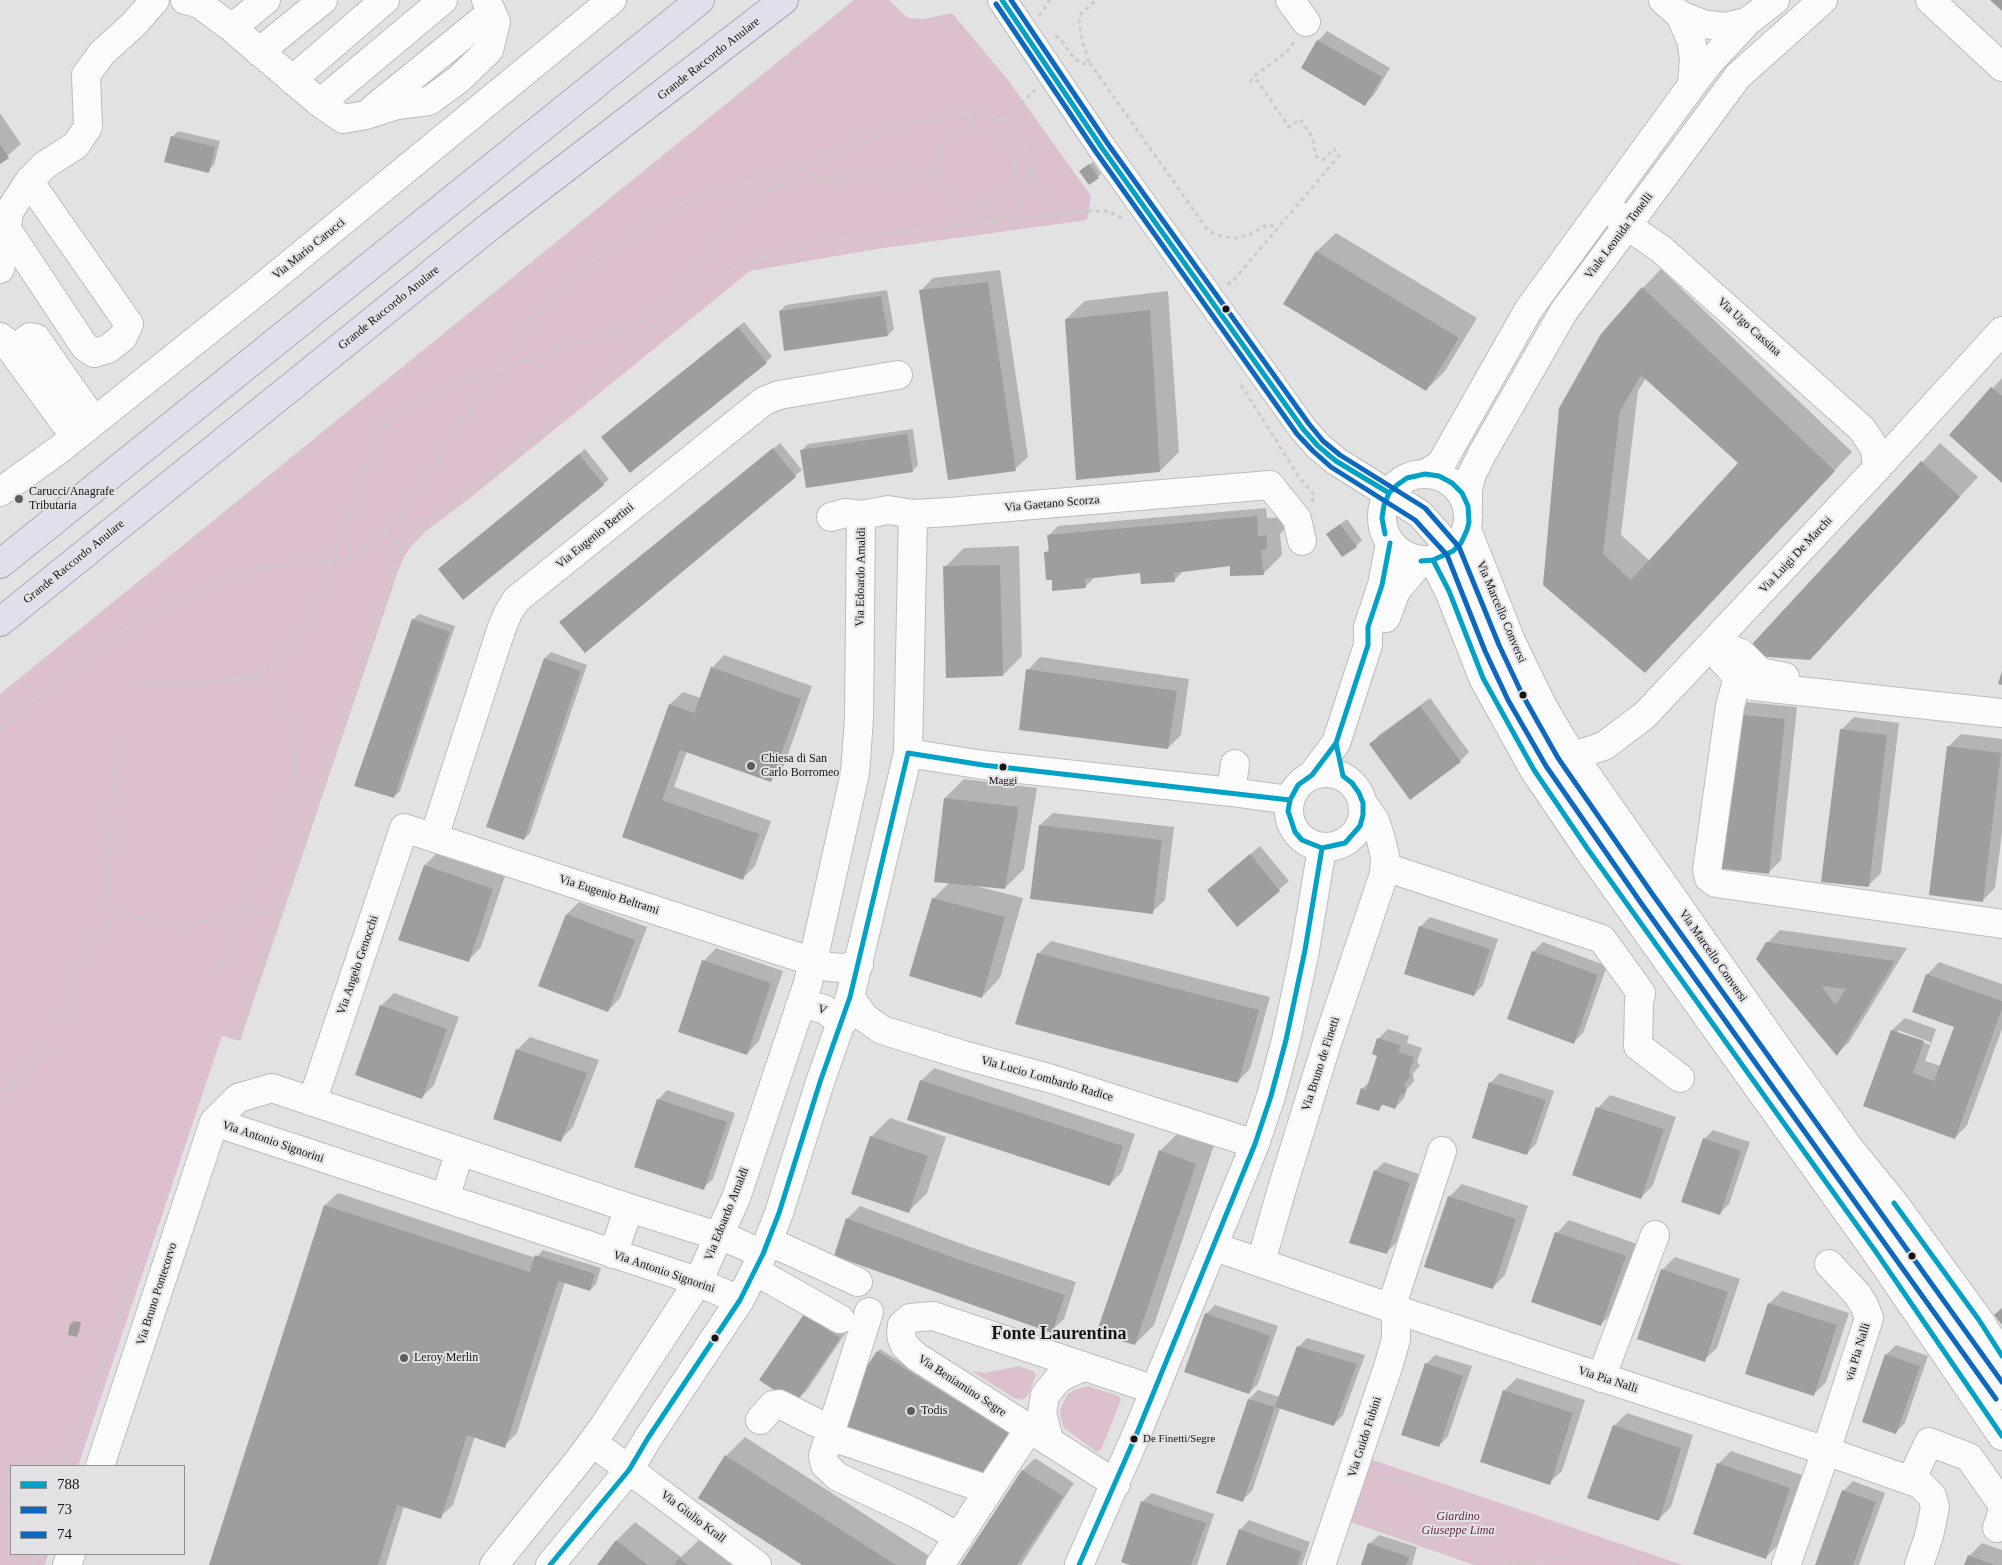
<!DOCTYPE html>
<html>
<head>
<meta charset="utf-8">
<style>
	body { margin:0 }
	#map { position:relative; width:2002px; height:1565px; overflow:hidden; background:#e2e2e3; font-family:"Times New Roman",serif }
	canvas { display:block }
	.legend { position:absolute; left:10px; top:1465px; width:175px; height:90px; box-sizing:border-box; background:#e2e1e4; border:1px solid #908f92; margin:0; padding:6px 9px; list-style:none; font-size:15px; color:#151516 }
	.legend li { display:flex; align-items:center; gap:10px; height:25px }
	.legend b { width:25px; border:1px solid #908f92 }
</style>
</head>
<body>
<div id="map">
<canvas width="2002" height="1565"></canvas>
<ul class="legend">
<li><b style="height:6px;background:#01a2c5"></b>788</li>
<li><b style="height:6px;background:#0c69bf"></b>73</li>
<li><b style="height:6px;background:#0c69bf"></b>74</li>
</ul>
</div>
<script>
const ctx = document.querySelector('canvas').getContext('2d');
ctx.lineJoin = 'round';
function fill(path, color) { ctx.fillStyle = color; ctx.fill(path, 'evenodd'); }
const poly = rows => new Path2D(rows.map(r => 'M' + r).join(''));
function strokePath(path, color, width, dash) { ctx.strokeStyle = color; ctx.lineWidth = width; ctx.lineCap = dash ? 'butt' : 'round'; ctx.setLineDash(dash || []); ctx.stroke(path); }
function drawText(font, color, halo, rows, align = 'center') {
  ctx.font = font + ' "Times New Roman",serif'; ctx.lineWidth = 4; ctx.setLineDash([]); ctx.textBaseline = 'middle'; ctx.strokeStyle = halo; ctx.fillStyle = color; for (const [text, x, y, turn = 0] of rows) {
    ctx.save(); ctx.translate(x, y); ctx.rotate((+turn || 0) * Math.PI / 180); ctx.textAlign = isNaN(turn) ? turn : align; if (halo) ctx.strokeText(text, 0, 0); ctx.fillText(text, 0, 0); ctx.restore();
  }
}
fill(poly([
	[854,0,889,0,908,18,924,19,952,13,1008,80,1091,196,1087,220,877,249,750,271,470,498,426,531,414,543,404,557,397,574,240,1041,222,1036,78,1466,11,1466,11,1554,48,1554,45,1565,0,1565,0,694],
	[1019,1366,1033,1371,1036,1375,1028,1395,1022,1400,1014,1398,972,1371,985,1373],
	[1088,1386,1119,1396,1121,1400,1101,1450,1097,1452,1064,1428,1061,1420,1060,1410,1067,1395,1074,1390],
	[1367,1458,1683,1565,1474,1565,1345,1520]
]), '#dcc0cf');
fill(poly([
	[1327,31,1390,68,1374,95,1365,104,1318,41],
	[0,113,21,144,0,162],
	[178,131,220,141,214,165,208,171,172,137],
	[1093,162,1101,174,1090,183,1083,169],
	[1336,233,1477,318,1445,371,1426,390,1285,304,1317,251],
	[1661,269,1852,452,1645,672,1544,584,1643,288],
	[1646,378,1740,463,1650,561,1621,535,1638,391],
	[1000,270,1028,457,1015,469,920,291,933,278],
	[887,290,894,329,888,335,780,311,786,305],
	[1168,291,1179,452,1160,471,1066,319,1085,301],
	[744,322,772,356,766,362,609,431],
	[2002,378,2002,481,1950,435],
	[913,429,918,465,912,471,802,450,808,444],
	[780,443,802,470,585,651,567,616],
	[1940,443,1978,477,1828,640,1745,654],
	[585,449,609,479,603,485,439,569],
	[1266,508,1267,518,1285,517,1286,528,1280,534,1282,555,1263,574,1231,565,1184,570,1174,581,1141,572,1095,577,1085,587,1054,579,1046,552,1050,548,1048,536,1058,526],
	[1347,519,1362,540,1356,546,1328,534],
	[1019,546,1022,656,1003,675,945,567,964,548],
	[419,614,455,626,400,791,394,797,413,620],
	[551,652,587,665,530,833,524,839,545,658],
	[724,655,812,686,783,768,771,781,687,751,674,787,771,821,755,866,742,879,623,837,670,704,683,692,701,698,712,668],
	[1040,657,1189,679,1181,735,1168,748,1028,670],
	[1430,698,1469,752,1460,761,1370,745,1379,735],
	[1746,702,1797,707,1781,860,1769,872,1733,714],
	[1854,717,1899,723,1881,873,1868,886,1841,730],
	[1961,734,2002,739,2002,833,1995,888,1983,900,1948,747],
	[964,779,1037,788,1024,869,1005,888,977,885,976,886,1023,898,1000,978,982,997,933,899,950,882,945,798],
	[1053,813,1174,827,1165,900,1152,912,1040,825],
	[1260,846,1289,881,1238,925,1208,890],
	[437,853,505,876,481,947,469,960,425,865],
	[579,902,647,927,620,998,608,1011,567,914],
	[1430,917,1498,939,1483,985,1474,995,1420,927],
	[1780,930,1907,948,1849,1042,1837,1054,1767,943],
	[1051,941,1270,997,1250,1069,1237,1082,1038,954],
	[1543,942,1607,966,1583,1033,1574,1042,1533,952],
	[716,948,783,971,759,1041,747,1054,704,961],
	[1939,962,2002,984,2002,1029,1967,1125,1955,1138,1865,1106,1892,1030,1905,1018,1936,1029,1925,1061,1941,1066,1955,1026,1927,975],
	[1898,1030,1930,1042,1930,1045,1898,1033],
	[394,993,459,1017,434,1085,422,1097,381,1006],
	[1388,1029,1409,1036,1407,1043,1422,1048,1417,1062,1420,1066,1413,1073,1414,1081,1407,1089,1404,1098,1395,1108,1384,1104,1378,1110,1362,1089,1370,1081,1379,1055,1378,1039],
	[530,1037,599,1060,573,1127,560,1140,517,1050],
	[934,1068,1135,1134,1122,1172,1110,1184,921,1081],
	[1500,1073,1554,1091,1536,1144,1527,1153,1490,1083],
	[667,1090,735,1113,713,1179,703,1188,658,1100],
	[1610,1095,1676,1117,1653,1185,1641,1198,1598,1108],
	[890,1118,946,1137,927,1193,908,1212,871,1137],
	[1713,1130,1750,1142,1729,1204,1720,1213,1704,1139],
	[1179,1132,1214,1145,1154,1325,1135,1344,1160,1151],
	[1384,1162,1419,1174,1396,1243,1386,1253,1375,1171],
	[1462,1184,1528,1206,1505,1275,1492,1288,1449,1197],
	[338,1193,536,1258,543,1250,601,1268,596,1284,590,1290,565,1282,517,1433,504,1446,475,1436,453,1505,440,1517,404,1506,386,1565,210,1565,325,1205],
	[860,1206,970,1247,1076,1282,1064,1319,1051,1331,847,1219],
	[1569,1220,1637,1244,1614,1312,1601,1324,1557,1233],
	[1675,1257,1740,1279,1717,1348,1704,1360,1662,1270],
	[1782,1291,1849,1313,1826,1382,1814,1394,1769,1304],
	[1215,1305,1278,1326,1258,1384,1249,1393,1206,1314],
	[805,1315,851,1325,807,1390,795,1402],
	[74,1321,81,1322,79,1333,77,1335,71,1324],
	[1307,1338,1365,1355,1343,1415,1334,1424,1280,1408,1252,1491,1242,1500,1218,1492,1249,1399,1258,1390,1280,1397,1298,1347],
	[1896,1345,1928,1356,1905,1423,1896,1432,1886,1355],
	[880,1349,1012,1431,986,1472,877,1352],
	[1435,1355,1472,1366,1448,1436,1439,1446,1426,1364],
	[1517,1378,1585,1400,1562,1471,1549,1483,1504,1391],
	[1627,1413,1693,1435,1671,1507,1658,1520,1614,1426],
	[745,1437,937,1561,935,1565,804,1565,699,1497,726,1456],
	[1731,1451,1802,1475,1778,1545,1765,1558,1718,1464],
	[1035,1458,1074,1483,1021,1565,961,1565,1023,1470],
	[1853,1481,1885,1493,1859,1565,1817,1565,1843,1491],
	[1152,1493,1214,1514,1197,1565,1134,1565,1142,1502],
	[1249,1520,1310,1542,1302,1565,1227,1565,1240,1530],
	[635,1522,681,1557,699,1540,733,1565,599,1565,616,1541],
	[1379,1535,1417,1547,1412,1565,1362,1565,1369,1544],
	[1982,1543,2002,1550,2002,1565,1966,1565,1969,1556]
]), '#0003');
fill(poly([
	[1990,0,2002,0,2002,11],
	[1317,40,1382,77,1365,106,1301,68],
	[171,136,215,147,209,173,164,162],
	[0,144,9,158,0,164],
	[1089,164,1099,178,1089,185,1079,171],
	[1316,251,1459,338,1426,391,1283,304],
	[988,282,1016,471,948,480,919,290],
	[1642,287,1835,471,1645,673,1543,585,1559,408,1601,334],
	[1641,375,1738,463,1631,580,1603,554,1620,411],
	[881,296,888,336,784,351,779,311],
	[1150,310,1160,472,1076,480,1065,319],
	[738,327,767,363,630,473,601,437],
	[1991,387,2002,396,2002,483,1949,435],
	[907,434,913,472,806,488,800,450],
	[773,448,796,477,585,653,559,622],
	[579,454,604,485,463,600,438,569],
	[1921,461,1960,497,1810,660,1742,655],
	[1257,516,1258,536,1267,535,1267,549,1261,550,1264,575,1230,576,1230,566,1174,573,1175,582,1141,584,1140,573,1085,579,1086,588,1052,591,1052,580,1046,580,1044,552,1049,552,1047,535],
	[1340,524,1357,547,1342,557,1326,534],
	[1000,565,1003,676,946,678,943,566],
	[412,619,450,632,394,798,354,786],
	[544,658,581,671,524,840,486,827],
	[711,667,801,699,771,782,680,750,662,800,759,834,743,880,622,837,669,704,694,713],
	[1026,669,1177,691,1168,749,1019,730],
	[2002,671,2002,685,1998,684],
	[1420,706,1461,762,1410,800,1369,744],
	[1732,714,1785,719,1769,874,1716,868],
	[1840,729,1887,735,1869,887,1821,882],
	[1947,746,2001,753,1983,902,1929,895],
	[944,798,1019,807,1005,889,934,882],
	[1039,825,1162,840,1153,914,1030,899],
	[1250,854,1280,891,1237,927,1207,890],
	[424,865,493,889,469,962,398,940],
	[932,898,1005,917,982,998,909,976],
	[566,914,635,940,608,1012,538,986],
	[1419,926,1490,949,1474,996,1404,974],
	[1766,942,1895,961,1837,1056,1756,959],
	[1822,986,1846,989,1835,1005],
	[1532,951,1598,975,1574,1044,1507,1019],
	[1037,953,1259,1010,1238,1083,1015,1024],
	[702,960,771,983,747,1055,678,1032],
	[1926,974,2002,1001,2002,1009,1955,1139,1863,1106,1891,1030,1924,1041,1913,1073,1934,1081,1954,1027,1912,1012],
	[380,1005,447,1029,422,1099,355,1075],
	[1377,1038,1401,1045,1398,1052,1414,1057,1409,1072,1411,1076,1404,1084,1406,1091,1404,1094,1400,1095,1395,1109,1381,1104,1379,1111,1356,1104,1361,1088,1366,1090,1377,1056,1372,1054],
	[516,1049,587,1073,561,1142,493,1119],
	[920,1080,1123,1146,1110,1186,907,1120],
	[1489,1082,1546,1100,1527,1155,1472,1138],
	[657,1099,727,1122,704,1190,634,1167],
	[1596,1107,1664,1129,1641,1199,1572,1175],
	[870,1136,928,1156,909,1213,851,1194],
	[1703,1138,1741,1151,1720,1215,1681,1202],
	[1159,1150,1196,1164,1135,1345,1096,1334],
	[1374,1170,1410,1183,1387,1254,1349,1243],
	[1448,1196,1516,1219,1493,1289,1424,1267],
	[324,1205,530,1272,535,1255,595,1274,590,1291,558,1281,505,1448,467,1435,441,1519,397,1505,378,1565,209,1565],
	[846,1218,957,1259,1065,1295,1052,1333,834,1256],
	[1555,1232,1626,1256,1601,1326,1531,1302],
	[1661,1269,1728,1292,1705,1362,1637,1339],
	[1768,1303,1837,1325,1814,1396,1745,1374],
	[2002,1308,2002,1325,1994,1315],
	[1205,1313,1270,1336,1249,1394,1184,1372],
	[804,1314,840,1338,795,1404,759,1380],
	[70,1324,79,1325,77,1337,68,1335],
	[1297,1346,1357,1364,1334,1426,1275,1407,1243,1502,1216,1493,1248,1399,1275,1407],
	[877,1351,1010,1434,984,1476,845,1427,851,1390],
	[1885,1354,1920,1366,1896,1434,1862,1422],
	[1425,1363,1463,1376,1439,1447,1401,1435],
	[1503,1390,1573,1413,1550,1485,1480,1462],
	[1613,1425,1681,1448,1659,1521,1587,1498],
	[725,1455,896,1565,802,1565,698,1498],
	[1717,1463,1790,1488,1766,1559,1693,1534],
	[1022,1470,1063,1496,1017,1565,960,1565],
	[1842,1490,1876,1502,1853,1565,1815,1565],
	[1141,1501,1206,1523,1191,1565,1130,1565,1121,1562],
	[1239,1529,1302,1552,1297,1565,1226,1565],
	[616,1540,648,1565,597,1565],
	[1368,1543,1409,1557,1406,1565,1361,1565],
	[1968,1555,1995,1565,1964,1565],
	[679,1558,689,1565,674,1565]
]), '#9e9e9e');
const minor = poly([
	[185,0,198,3,232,28,320,103,343,119,366,115,397,105,429,101,459,79,489,50,496,22,486,0],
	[1002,0,1102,148,1303,429,1318,446,1336,461,1420,514,1453,551,1492,648,1515,697,1552,762,1647,899,2002,1395],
	[1290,0,1306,22],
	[1663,0,1680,15,1703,24,1725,27,1747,22],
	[1930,0,2002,67],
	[1680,15,1691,40,1694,58,1692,85],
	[232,28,266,0],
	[259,52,323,0],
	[292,80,385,0],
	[320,103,443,0],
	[373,109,492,12],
	[1614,212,1626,225,1661,249,1862,429,1875,449,1877,468],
	[6,228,85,347,94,353,108,349,123,337,129,324,29,181],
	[0,269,9,212,29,181,45,165,76,145,88,127,86,75,102,53,134,24,155,0],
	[0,337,5,341,75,437],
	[12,350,30,337,36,338,94,421],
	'1382 517a43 43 0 1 1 86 0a43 43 0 1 1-86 0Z',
	[1425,474,1441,464,1529,309,1692,85,1708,64,1747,22,1775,0],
	[0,492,60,449,255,293,612,0],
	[1468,506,1468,490,1471,476,1482,454,1564,311,1738,76,1823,0],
	[831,517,845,513,861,515,888,510,913,514,949,512,1270,485,1297,519,1302,541],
	[1467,530,1511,641,1542,705,1563,741,1779,1050,1850,1149,1894,1203,1979,1320,2002,1356],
	[1433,560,1449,591,1483,678,1534,770,1587,848,1876,1252,2002,1436],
	[1386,618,1396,591,1421,561],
	[1714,643,1723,661,1738,677,1753,686,2002,713],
	[1714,643,1741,653,1760,672,1785,677],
	[1738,677,1730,706,1707,870,1709,878,1716,883,2002,924],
	[908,753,983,765,1231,792,1290,800],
	[1573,756,1604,746,1645,715,1877,468,2002,331],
	'1289 810a37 37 0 1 1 74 0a37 37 0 1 1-74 0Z',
	[1312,775,1336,743,1368,645,1368,627,1382,585,1390,543],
	[1231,792,1235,764],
	[434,837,501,630,508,613,516,600,764,401,779,395,898,375],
	[1385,867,1602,939,1641,993,1639,1001,1638,1046,1680,1078],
	[850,997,865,1018,882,1030,963,1055,1052,1079,1255,1144],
	[799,1008,811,1006,824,1009,842,1023],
	[312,1102,404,828,829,967,843,968,859,964],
	[214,1122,688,1278,740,1300],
	[445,1198,460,1151],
	[768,1241,858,1282],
	[1217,1241,1224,1250,1391,1308,1826,1451,1920,1484,1932,1496,1935,1507,1929,1536,1919,1565],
	[613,1254,629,1208],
	[1261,1262,1281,1192,1327,1043,1384,874,1385,856,1380,836,1375,821,1363,803],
	[755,1271,840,1319],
	[869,1312,823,1456,825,1465,838,1477,917,1514,959,1537],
	[1601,1378,1655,1235],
	[760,1420,773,1405,779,1404,831,1430],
	[844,1441,989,1490],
	[592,1442,757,1565],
	[1050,1442,1042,1414,1045,1395,1059,1378,1083,1367],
	[100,1466,214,1122,238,1098,272,1088,629,1208,731,1240,763,1254],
	[1911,1480,1929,1442,1969,1457,2002,1504],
	[1116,1484,917,1357,905,1346,902,1339,901,1334,902,1325,910,1318,933,1316,1155,1390],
	[1997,1528,2002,1513],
	[67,1565,71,1554],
	[494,1565,579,1460,604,1426,698,1282,736,1198,808,983,855,773,859,719,861,515],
	[550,1565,629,1470,648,1438,740,1300,763,1254,779,1213,820,1082,850,997,908,753,913,514],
	[940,1565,1029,1429],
	[1079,1565,1137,1433,1255,1144,1271,1096,1286,1040,1305,950,1322,848],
	[1321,1565,1389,1364,1396,1339,1396,1319,1391,1308,1442,1151],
	[1786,1565,1826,1451,1869,1318,1864,1305,1857,1294,1829,1264]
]);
const highway = poly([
	[0,564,700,0],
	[0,622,494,223,784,0]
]);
strokePath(minor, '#bcbcbc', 30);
strokePath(highway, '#a9a7b5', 30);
strokePath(poly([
	[1039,16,1050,0],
	[1055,37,1059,37,1074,58,1083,64,1089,62,1207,229,1213,233,1224,237,1237,238,1249,235,1268,224,1278,229],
	[1089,62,1083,44,1079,23,1081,14,1096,0],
	[1250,82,1254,76,1287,52,1295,40],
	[968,113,969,129],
	[1004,120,1036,89],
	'936 167a39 39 0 1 1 78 0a39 39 0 1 1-78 0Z',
	[1013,160,1030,160],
	[979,205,981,223],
	[987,221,1002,216,1016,205,1026,187,1029,168],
	[1227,284,1232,282,1339,156,1334,149,1323,160,1318,158,1315,155,1313,138,1300,119,1289,127,1254,76],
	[1241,385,1301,480,1315,496,1311,502],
	[402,511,420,528],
	[384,531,402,548],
	[136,683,192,684,252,676,271,666,287,650,299,636,317,601,380,429,401,409,414,401,457,384,483,376,562,346,606,335,636,323,657,310,673,296,735,214,766,190,803,178,897,176,937,172],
	[0,727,75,666,123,630,181,599,232,576,279,564,346,559,367,548,402,511,493,373,546,303,569,279,601,254,671,208,702,196,786,172,898,126,955,114,980,112,1004,120,1018,133,1025,145,1029,165,1038,188,1056,207,1073,212],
	[115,744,106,894,109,904,121,914],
	[292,776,323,784],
	[283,815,309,825],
	[220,971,224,956,267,861,283,815,292,774,293,752,287,716,278,696,266,679,252,676],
	[59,1021,87,954,99,932,109,921,121,914,185,926,219,918,236,908,245,908,277,918],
	[237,1038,402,548,420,528,468,493,543,432,639,340,696,291,721,275,745,264,809,243,981,223,1089,211,1108,211,1123,219],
	[0,1091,28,1068,45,1050],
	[58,1466,69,1454],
	[66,1466,136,1267],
	[1373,1477,1409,1480,1421,1485,1437,1495,1449,1507,1464,1537,1484,1556,1500,1564,1521,1565],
	[0,1499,11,1497],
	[1363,1514,1379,1526,1408,1537,1423,1538,1441,1535,1458,1525],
	[33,1565,37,1554],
	[1523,1565,1596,1551,1615,1555,1636,1565]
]), '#cccbcc', 3, [4, 4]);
strokePath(minor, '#fbfbfb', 28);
strokePath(highway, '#e0dfec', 28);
strokePath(poly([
	[1002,0,1102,148,1303,429,1318,446,1336,461,1389,493],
	[1385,534,1382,518,1384,505,1389,493,1397,485,1407,478,1425,474,1439,476,1452,483,1462,493,1468,506,1469,522,1467,530,1461,543,1453,551,1433,560,1421,561],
	[1433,560,1449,591,1483,678,1534,770,1587,848,1876,1252,2002,1436],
	[1336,743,1343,776,1352,783,1359,793,1363,803,1363,815,1360,826,1345,843,1322,848,1302,840,1295,832,1288,811,1290,800,1298,785,1312,775,1336,743],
	[1336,743,1368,645,1368,627,1382,585,1390,543],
	[908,753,983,765,1290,800],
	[1894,1203,1979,1320,2002,1356],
	[550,1565,629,1470,648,1438,740,1300,763,1254,779,1213,820,1082,850,997,908,753],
	[1079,1565,1137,1433,1255,1144,1271,1096,1286,1040,1305,950,1322,848]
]), '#01a2c5', 5);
strokePath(poly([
	[996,4,1096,152,1297,434,1313,451,1331,467,1415,520,1447,555,1485,651,1508,700,1546,766,1641,903,1996,1399]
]), '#0c69bf', 5);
strokePath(poly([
	[1011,0,1108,144,1309,424,1323,441,1340,455,1425,508,1459,547,1499,645,1522,694,1558,758,1653,895,2002,1382]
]), '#0c69bf', 5);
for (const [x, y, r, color] of [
	[1226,309,4.5,"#151516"],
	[19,499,5,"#5d5d5e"],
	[1523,695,4.5,"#151516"],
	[751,766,5,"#5d5d5e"],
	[1003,767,4.5,"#151516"],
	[1912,1256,4.5,"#151516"],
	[715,1338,4.5,"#151516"],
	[404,1358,5,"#5d5d5e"],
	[911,1411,5,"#5d5d5e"],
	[1134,1439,4.5,"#151516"]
]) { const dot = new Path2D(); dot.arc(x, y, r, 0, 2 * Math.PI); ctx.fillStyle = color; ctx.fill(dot); strokePath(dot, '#e2e1e4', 2); }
drawText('11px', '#151516', '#e2e1e4', [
	["Maggi",1003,781],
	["De Finetti/Segre",1143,1439,"left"]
]);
drawText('12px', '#151516', '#e2e1e4', [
	["Grande Raccordo Anulare",709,59,-38],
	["Viale Leonida Tonelli",1619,236,-53],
	["Via Mario Carucci",309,249,-39],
	["Grande Raccordo Anulare",389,308,-39],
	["Via Ugo Cassina",1749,327,42],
	["Via Gaetano Scorza",1052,504,-5],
	["Via Eugenio Bertini",595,536,-39],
	["Via Luigi De Marchi",1796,555,-47],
	["Grande Raccordo Anulare",74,562,-39],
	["Via Edoardo Amaldi",861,577,-89],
	["Via Marcello Conversi",1501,612,67],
	["Via Eugenio Beltrami",609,895,18],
	["Via Marcello Conversi",1713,956,55],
	["Via Angelo Genocchi",358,965,-71],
	["V",822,1010,19],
	["Via Bruno de Finetti",1321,1064,-72],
	["Via Lucio Lombardo Radice",1047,1079,16],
	["Via Antonio Signorini",273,1142,19],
	["Via Edoardo Amaldi",727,1214,-68],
	["Via Antonio Signorini",664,1272,19],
	["Via Bruno Pontecorvo",157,1294,-72],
	["via Pia Nalli",1858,1352,-73],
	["Via Pia Nalli",1608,1380,18],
	["Via Beniamino Segre",962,1386,33],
	["Via Guido Fubini",1365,1437,-72],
	["Via Giulio Krall",693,1517,37]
]);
drawText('12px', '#151516', '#e2e1e4', [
	["Carucci/Anagrafe",29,492],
	["Tributaria",29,506],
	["Chiesa di San",761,759],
	["Carlo Borromeo",761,773],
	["Leroy Merlin",414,1358],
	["Todis",921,1411]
], 'left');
drawText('italic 12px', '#68284d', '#e2e1e4', [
	["Giardino",1458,1517],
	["Giuseppe Lima",1458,1531]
]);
drawText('bold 18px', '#151516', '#e2e1e4', [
	["Fonte Laurentina",1059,1334]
]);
</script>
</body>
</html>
